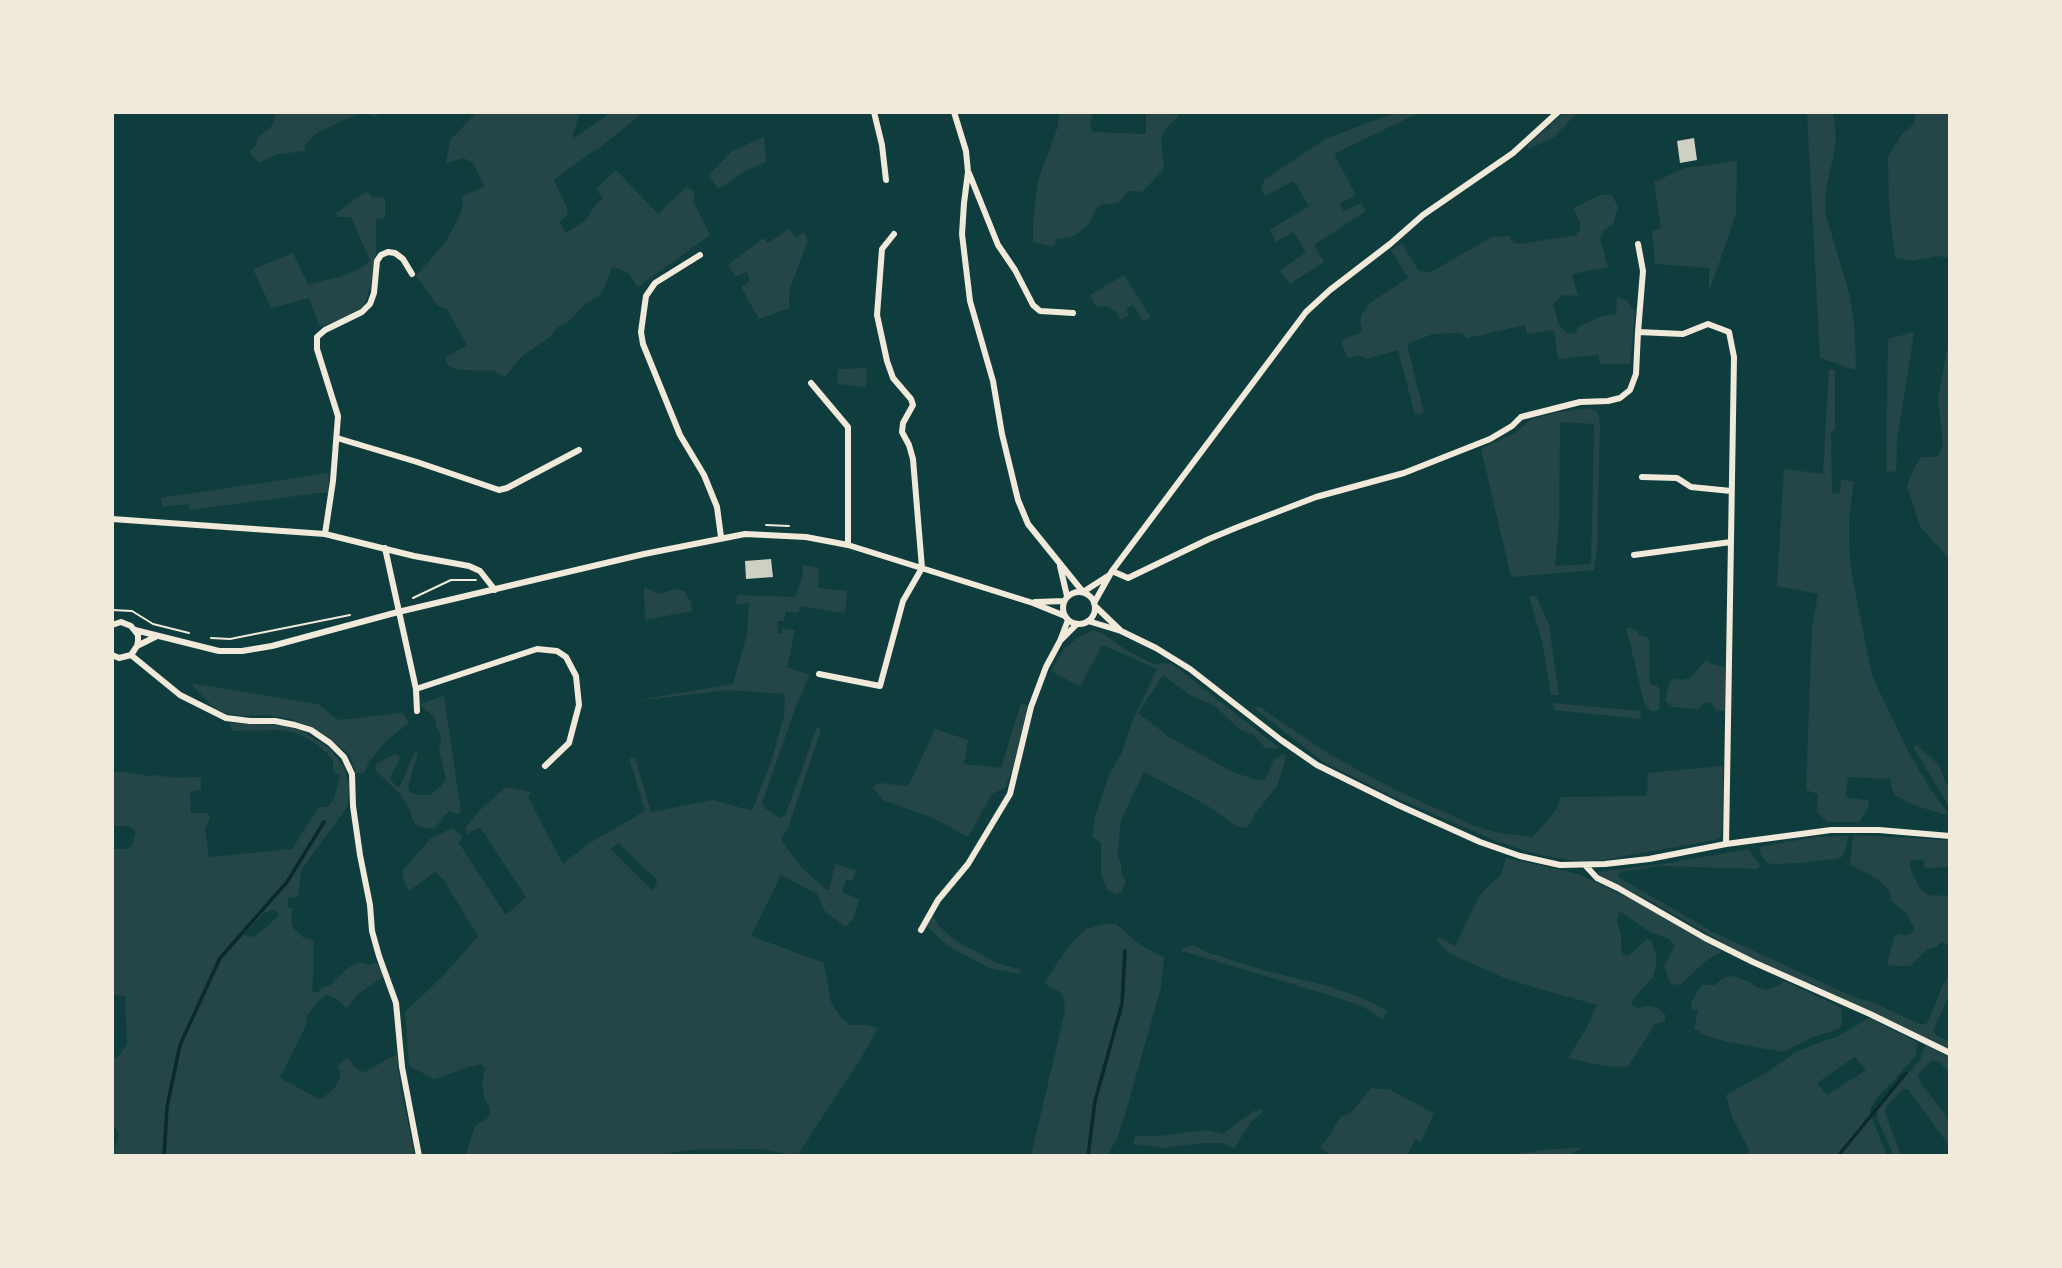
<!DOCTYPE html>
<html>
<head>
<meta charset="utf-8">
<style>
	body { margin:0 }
	#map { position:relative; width:2062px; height:1268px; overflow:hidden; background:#0f3d3e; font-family:"Fira Sans Condensed",sans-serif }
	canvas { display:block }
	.frame { position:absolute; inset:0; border:114px solid #f1e9da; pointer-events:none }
</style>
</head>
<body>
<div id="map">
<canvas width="2062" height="1268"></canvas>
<div class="frame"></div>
</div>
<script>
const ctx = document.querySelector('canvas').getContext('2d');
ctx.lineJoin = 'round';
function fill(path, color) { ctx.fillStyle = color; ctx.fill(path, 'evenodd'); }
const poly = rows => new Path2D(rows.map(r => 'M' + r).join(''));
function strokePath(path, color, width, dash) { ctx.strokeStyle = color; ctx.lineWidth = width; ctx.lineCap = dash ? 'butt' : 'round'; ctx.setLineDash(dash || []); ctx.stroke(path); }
fill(poly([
	[273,112,384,112,374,117,366,113,355,115,317,133,305,145,305,151,278,154,258,163,249,151,255,147,258,137,272,126,275,118],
	[477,112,580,112,573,135,575,138,611,112,644,112,598,149,590,153,554,180,567,208,568,214,559,222,566,233,586,220,596,204,603,199,596,189,616,170,658,214,686,187,692,190,695,195,693,201,710,235,638,287,627,272,612,267,605,287,599,296,585,304,570,320,558,327,550,337,521,357,505,377,493,371,459,370,449,366,445,358,467,345,447,309,438,306,416,276,446,241,459,217,463,205,462,196,485,186,472,162,463,158,446,163,450,140],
	[1060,112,1097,112,1094,113,1090,122,1092,132,1146,134,1146,112,1179,112,1177,118,1168,126,1161,137,1164,169,1142,192,1129,191,1118,203,1102,204,1095,210,1089,225,1074,236,1055,239,1056,243,1053,247,1033,242,1033,221,1038,180,1057,129],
	[1398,112,1427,112,1408,118,1334,154,1356,195,1339,204,1344,211,1361,203,1366,211,1314,245,1324,262,1290,284,1280,271,1306,252,1293,232,1276,242,1270,230,1309,206,1294,181,1265,196,1261,187,1265,179,1327,138],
	[1564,112,1578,112,1554,137,1529,149,1527,146],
	[1807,112,1833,112,1836,138,1833,159,1826,189,1825,212,1849,293,1854,323,1856,362,1855,370,1820,358],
	[1916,112,1950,112,1950,258,1937,256,1912,261,1895,258,1889,205,1888,156,1902,134,1914,124],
	[764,137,766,162,745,171,719,189,708,176,732,151],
	[1737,161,1736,214,1709,292,1709,268,1655,264,1652,231,1661,228,1654,182,1685,168],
	[367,191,372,197,385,198,385,218,376,219,376,252,371,283,365,303,357,312,320,327,309,298,271,308,253,269,293,253,308,284,339,277,356,271,370,261,351,217,338,217,336,213],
	[1601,195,1612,195,1618,207,1613,224,1604,231,1600,239,1608,267,1572,274,1578,296,1563,295,1553,304,1559,325,1568,334,1575,333,1579,326,1600,317,1616,314,1617,297,1626,300,1635,312,1630,364,1600,364,1598,355,1558,359,1554,330,1527,334,1525,325,1467,338,1461,333,1433,334,1407,344,1424,413,1415,415,1398,350,1367,359,1358,355,1348,358,1341,342,1352,335,1360,333,1362,328,1360,323,1362,314,1370,303,1408,278,1391,250,1402,244,1419,271,1431,272,1492,237,1509,236,1514,243,1519,244,1576,235,1580,229,1580,222,1573,208],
	[789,229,796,237,804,232,808,240,789,291,789,308,759,319,741,287,750,281,747,272,735,276,728,265,763,238,768,243],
	[1124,275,1151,318,1143,321,1133,305,1126,308,1129,315,1121,320,1116,312,1106,306,1096,307,1090,295],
	[1914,332,1897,441,1896,472,1886,471,1888,339],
	[1950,342,1950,560,1920,526,1907,486,1914,468,1921,457,1938,457,1943,444,1938,399,1948,344],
	[867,368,866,387,837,384,838,369],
	[1829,369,1835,371,1835,431,1831,431,1832,493,1840,494,1841,479,1854,482,1849,517,1849,544,1852,575,1872,676,1909,753,1931,790,1950,816,1913,805,1895,795,1892,789,1891,779,1848,777,1846,797,1869,801,1868,808,1859,822,1827,822,1817,812,1818,794,1806,790,1812,629,1818,594,1777,586,1784,469,1823,474],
	[1589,408,1596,411,1599,416,1600,427,1597,549,1594,570,1511,577,1481,449,1515,433,1532,419,1558,412],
	[1560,422,1594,424,1591,564,1555,566,1559,523],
	[329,473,328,493,318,493,190,510,188,504,163,507,160,498],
	[803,565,819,568,818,588,847,591,846,606,844,613,801,606,798,613,786,611,784,621,778,621,777,633,781,634,783,628,795,630,787,667,810,675,796,706,762,803,766,809,780,818,785,816,817,727,821,730,788,828,781,839,799,865,825,889,829,890,835,864,856,870,853,880,846,880,842,892,859,899,853,920,845,927,824,910,817,894,781,875,751,936,824,963,831,1002,842,1019,851,1025,867,1025,878,1028,861,1058,797,1156,761,1149,687,1150,655,1156,465,1156,475,1126,488,1118,490,1113,490,1107,484,1098,482,1082,485,1068,481,1064,469,1067,434,1079,409,1066,405,1012,443,976,478,936,443,879,435,872,409,891,403,878,403,870,430,839,452,828,463,837,459,843,506,915,526,897,480,827,467,834,465,828,479,811,506,787,531,792,528,797,563,864,588,844,645,811,629,758,635,757,651,812,713,800,752,811,772,759,784,716,785,694,728,690,628,702,733,684,747,634,749,603,736,604,737,595,795,597,803,575],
	[618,843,656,879,657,885,652,890,611,849],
	[644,587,659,594,675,589,684,591,691,602,692,611,645,620],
	[1529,596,1536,596,1549,625,1559,695,1551,695,1542,642],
	[1626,627,1638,630,1639,635,1649,638,1650,684,1657,686,1660,691,1659,710,1652,711,1645,706],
	[1093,630,1102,633,1125,649,1153,664,1171,663,1278,747,1276,749,1265,748,1254,735,1240,730,1215,706,1190,695,1163,675,1138,713,1169,737,1235,773,1262,781,1266,779,1273,761,1278,757,1285,754,1285,762,1277,786,1255,814,1247,828,1236,826,1205,804,1144,772,1121,820,1117,856,1121,863,1121,872,1126,881,1121,893,1116,895,1107,889,1101,874,1101,843,1092,836,1095,817,1109,775,1122,752,1132,722,1157,669,1102,645,1080,687,1051,671,1064,649,1076,639],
	[1706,660,1712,664,1725,667,1725,711,1717,711,1710,702,1704,703,1698,709,1673,707,1665,701,1669,683,1674,678,1682,680,1690,678],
	[190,683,318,704,338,720,403,713,409,723,387,740,369,762,365,771,362,773,356,773,349,754,320,731,291,719,266,715,240,716,226,713,214,708],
	[444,696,461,812,456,814,450,811,444,816,435,828,428,828,415,825,408,806,400,794,375,770,376,764,395,754,399,756,399,760,390,778,394,784,400,787,413,755,415,752,418,753,408,787,410,792,418,795,430,795,441,786,446,778,439,750,441,742,441,735,436,726,435,718,420,704],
	[1021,703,1028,705,1013,766,1005,788,992,794,968,837,933,818,883,800,872,787,880,783,905,786,910,783,935,729,968,740,964,764,1001,768],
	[1552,703,1640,711,1641,719,1555,710],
	[1258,706,1326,752,1363,773,1400,792,1475,826,1499,833,1533,837,1556,810,1561,797,1645,796,1648,788,1647,773,1723,766,1722,830,1720,837,1715,840,1603,860,1582,861,1556,858,1526,851,1496,841,1394,797,1322,761,1255,709],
	[230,723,280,725,300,730,329,748,344,767,349,786,348,806,304,866,301,874,298,897,288,898,288,907,293,909,291,918,293,928,304,938,313,940,314,962,312,989,313,992,318,992,323,987,330,985,348,968,359,962,370,965,377,963,384,976,358,994,347,1008,337,999,326,995,316,1004,307,1016,306,1025,280,1078,319,1099,322,1099,336,1086,340,1077,340,1071,337,1067,342,1061,348,1058,355,1068,363,1073,397,1054,400,1085,415,1156,112,1156,119,1134,112,1123,112,1059,119,1056,127,1044,125,996,112,995,112,849,125,849,132,846,136,832,129,826,112,826,112,776,115,771,148,776,155,775,174,778,201,777,201,790,190,792,191,813,208,813,210,818,205,829,209,857,292,849,319,807,327,807,334,799,340,776,333,771,333,760,327,753,314,742,294,732,281,730,232,731],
	[273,910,280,914,268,926,255,936,248,937,244,934,264,913],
	[1917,745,1939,765,1946,784,1950,784,1950,808,1913,747],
	[1853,835,1950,840,1950,867,1925,868,1923,859,1909,861,1912,873,1920,889,1927,895,1950,896,1950,945,1941,942,1937,947,1928,949,1910,966,1891,966,1887,964,1894,937,1899,933,1905,935,1910,934,1915,929,1905,912,1891,900,1890,891,1876,878,1850,865],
	[1848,836,1845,851,1842,857,1833,859,1800,863,1772,864,1766,862,1761,855,1759,847,1815,837],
	[1748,849,1761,866,1757,869,1661,866,1620,872,1618,877,1713,932,1856,998,1872,1002,1922,1025,1927,1023,1930,1018,1943,984,1950,974,1950,994,1933,1030,1937,1036,1950,1042,1950,1051,1738,951,1654,903,1599,875,1598,872,1669,863],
	[1506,858,1578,874,1642,904,1722,952,1707,960,1680,985,1672,984,1669,981,1664,966,1675,946,1669,939,1650,932,1619,911,1617,920,1621,936,1621,950,1623,954,1628,956,1647,939,1652,942,1657,959,1653,977,1632,1000,1632,1005,1638,1008,1648,1006,1658,1008,1665,1014,1665,1021,1655,1024,1628,1067,1604,1066,1568,1058,1586,1029,1597,1005,1509,980,1457,957,1448,952,1437,941,1438,937,1455,946,1479,897,1485,889,1501,875],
	[933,916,940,927,956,941,997,963,1021,970,1020,974,989,968,952,948,941,940,927,926],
	[1105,924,1116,924,1140,945,1164,958,1161,987,1125,1115,1117,1138,1107,1156,1031,1156,1065,1011,1064,999,1061,993,1044,983,1070,944,1086,929],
	[1194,945,1206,952,1270,972,1328,986,1360,997,1386,1010,1387,1013,1382,1019,1365,1008,1342,999,1182,951,1182,948],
	[1733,976,1748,981,1758,988,1767,990,1778,986,1784,981,1838,1006,1842,1010,1842,1024,1839,1029,1811,1038,1783,1052,1727,1042,1699,1033,1700,1030,1694,1029,1698,1010,1693,1010,1691,1006,1692,1001,1702,985,1715,985,1725,977],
	[1869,1018,1917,1042,1916,1055,1898,1076,1878,1096,1870,1109,1871,1116,1887,1156,1748,1156,1749,1150,1732,1117,1726,1095,1766,1073,1796,1052,1823,1041,1837,1037],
	[1855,1057,1866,1070,1827,1095,1817,1083],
	[1925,1045,1950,1057,1950,1073,1938,1061,1932,1060,1920,1072,1918,1076,1922,1085,1950,1121,1950,1147,1908,1089,1903,1089,1887,1105,1885,1112,1901,1156,1894,1156,1877,1118,1878,1107,1920,1060],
	[1371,1088,1390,1090,1434,1113,1421,1142,1415,1139,1408,1154,1411,1156,1331,1156,1320,1147,1330,1135,1337,1122,1342,1116,1351,1113],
	[1263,1109,1263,1112,1252,1121,1234,1148,1222,1143,1204,1143,1164,1148,1133,1144,1135,1136,1157,1136,1207,1130,1223,1134,1254,1111],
	[1581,1148,1568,1156,1501,1156,1553,1149]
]), '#244646');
strokePath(poly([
	[164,1156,167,1107,180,1045,220,958,287,882,324,822],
	[1088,1156,1095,1101,1122,1004,1125,951],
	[1838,1156,1906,1073]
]), '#0a2a2b', 3.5);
fill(poly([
	[1694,138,1697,160,1680,163,1677,141],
	[771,559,773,577,746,579,745,561]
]), '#cfcfc3');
strokePath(poly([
	[766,525,789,526],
	[413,598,451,580,476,580],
	[112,610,132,611,153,624,189,633],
	[211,638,230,639,350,615]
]), '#f1e9da', 2);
strokePath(poly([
	[874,112,882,145,886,180],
	[954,112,966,151,968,172,964,203,962,234,970,301,993,381,1002,434,1018,500,1028,524,1083,592],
	[969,173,998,245,1015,270,1033,305,1040,311,1073,313],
	[1638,244,1643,271,1638,332],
	[700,255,655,283,646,296,641,332,643,344,680,435,704,475,717,507,721,537],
	[811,383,848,427,848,545],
	[337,438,417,462,499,490,507,488,579,450],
	[1642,477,1677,478,1691,487,1731,491],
	[112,519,325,534,414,556,469,566,480,571,495,590],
	[325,534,333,481,338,416,317,349,317,337,325,330,362,312,370,304,374,293,377,261,381,255,388,252,395,253,403,259,412,274],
	[385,548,416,689,417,711],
	[1634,555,1731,542],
	[1060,566,1067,596],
	[1112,571,1128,578,1209,539,1238,527,1316,497,1404,473,1490,439,1512,426,1521,417,1580,402,1608,401,1620,398,1630,390,1636,374,1638,332,1683,334,1708,324,1729,332,1734,357,1726,844],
	'1063 608a16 16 0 1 1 32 0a16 16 0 1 1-32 0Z',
	[1083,592,1108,576],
	[1035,602,1064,601],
	[1094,603,1112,571,1306,312,1330,290,1390,244,1423,215,1513,153,1558,112],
	[1095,606,1120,630],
	[1088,621,1121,631,1156,648,1190,669,1281,740,1317,765,1398,805,1480,842,1520,856,1560,865,1605,864,1649,859,1726,844,1831,830,1879,830,1950,836],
	[112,625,121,622,131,626,138,635,138,641,137,646,131,655,119,658,112,655],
	[135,630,219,651,242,651,272,646,398,612,644,554,745,534,806,537,848,545,1033,603,1065,616],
	[1061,640,1077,624],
	[137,646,157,636],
	[131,655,180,695,226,718,250,721,275,721,295,725,311,730,330,743,344,757,352,774,353,806,360,855,370,905,372,931,379,956,396,1003,402,1067,419,1156],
	[819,674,880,686,903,601,922,568,913,459,909,445,902,432,903,423,913,405,911,399,893,378,887,361,877,315,882,249,894,234],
	[416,689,537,649,557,651,566,657,576,676,579,705,569,743,545,766],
	[1585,865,1597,878,1618,888,1705,938,1753,962,1870,1014,1950,1053],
	[921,930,938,900,968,864,1010,794,1031,707,1046,667,1060,641,1068,620]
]), '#f1e9da', 6);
</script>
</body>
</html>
